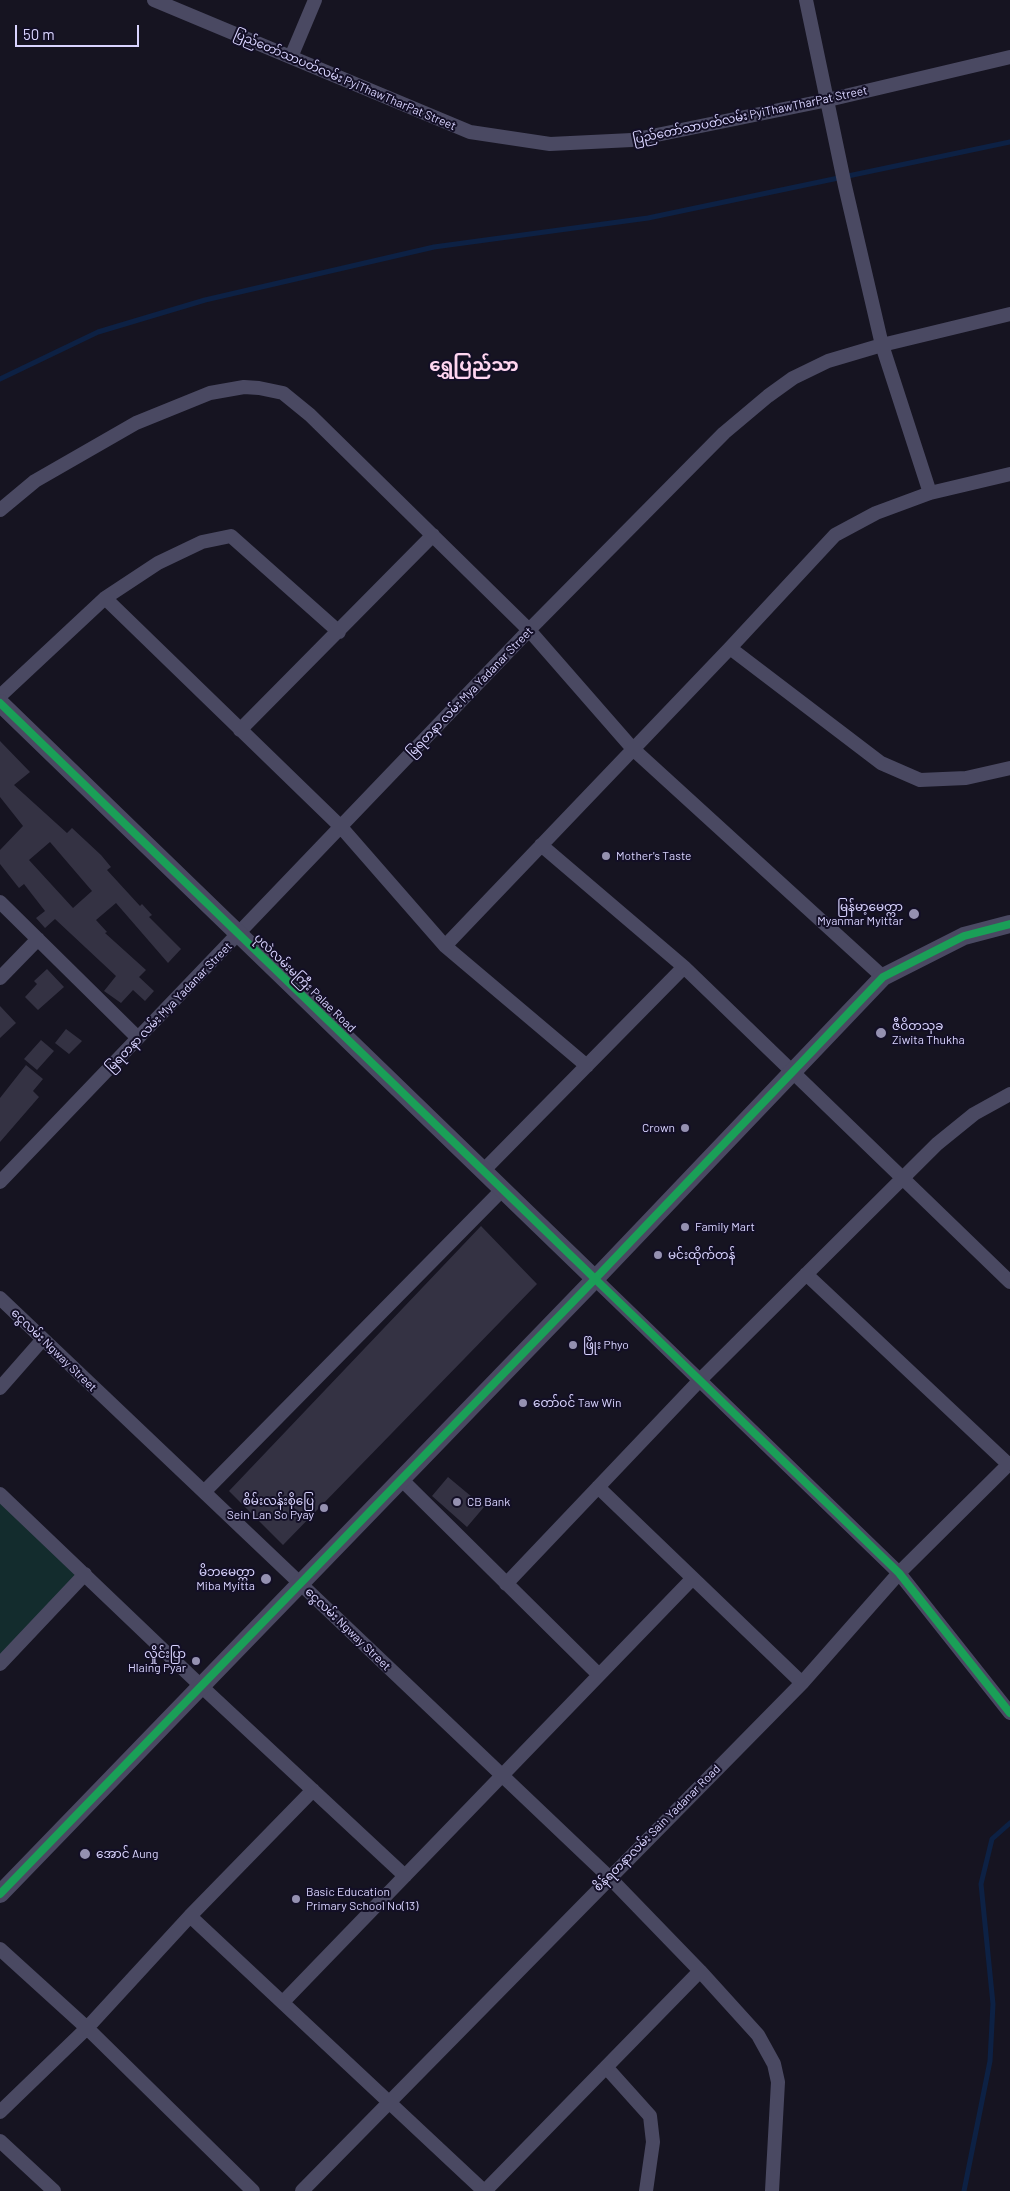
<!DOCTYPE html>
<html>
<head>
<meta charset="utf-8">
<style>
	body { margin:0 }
	#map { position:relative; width:1010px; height:2191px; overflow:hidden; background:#161421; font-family:Barlow,sans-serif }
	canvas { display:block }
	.scale { position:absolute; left:15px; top:25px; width:124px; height:22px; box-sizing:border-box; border:2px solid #d9d4ff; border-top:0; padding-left:6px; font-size:15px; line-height:18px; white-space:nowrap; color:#d9d4ff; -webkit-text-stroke:4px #130f26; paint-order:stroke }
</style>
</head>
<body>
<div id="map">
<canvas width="1010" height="2191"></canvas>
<div class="scale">50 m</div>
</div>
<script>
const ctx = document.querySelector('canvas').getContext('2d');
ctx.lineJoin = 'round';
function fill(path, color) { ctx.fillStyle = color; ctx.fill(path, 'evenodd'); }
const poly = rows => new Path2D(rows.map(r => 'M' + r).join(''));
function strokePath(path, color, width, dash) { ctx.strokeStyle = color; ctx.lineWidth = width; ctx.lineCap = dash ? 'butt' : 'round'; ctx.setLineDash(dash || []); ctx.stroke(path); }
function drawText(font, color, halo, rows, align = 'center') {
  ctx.font = font + ' Barlow,"Noto Sans Myanmar",sans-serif'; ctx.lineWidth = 4; ctx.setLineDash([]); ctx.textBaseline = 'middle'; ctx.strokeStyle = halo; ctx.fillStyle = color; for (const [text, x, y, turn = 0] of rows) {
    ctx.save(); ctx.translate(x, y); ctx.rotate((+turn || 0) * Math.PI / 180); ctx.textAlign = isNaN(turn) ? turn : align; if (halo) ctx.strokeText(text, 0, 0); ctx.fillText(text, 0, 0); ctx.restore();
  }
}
fill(poly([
	[0,1496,81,1574,0,1657]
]), '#132c2d');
strokePath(poly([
	[0,379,98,332,205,300,434,247,648,218,1010,142],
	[964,2191,990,2061,993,2004,981,1884,992,1839,1010,1823]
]), '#0d2144', 5);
fill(poly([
	[0,741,30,772,14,785,67,833,72,828,101,855,111,867,107,870,140,906,142,904,152,915,149,917,181,949,168,963,116,903,96,920,107,932,105,933,146,970,139,977,154,991,145,1001,133,990,121,1003,104,991,116,976,55,919,45,928,36,918,45,911,24,884,19,888,0,864,0,850,23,826,0,797],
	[50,842,92,891,73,908,29,860],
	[47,969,64,987,38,1010,25,997,37,984,34,981],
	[0,1006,16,1023,0,1038],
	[66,1029,82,1041,69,1054,55,1043],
	[41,1040,54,1051,37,1070,24,1059],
	[26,1065,43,1079,33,1091,39,1097,0,1142,0,1098],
	[481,1226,537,1284,283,1545,229,1491],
	[448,1477,484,1507,467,1527,432,1496]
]), '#343243');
strokePath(poly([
	[154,0,470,132,550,144,632,140,828,100,1010,57],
	[806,0,845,186,882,345,930,493],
	[291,57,315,0],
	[0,510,35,481,136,423,210,393,244,387,259,388,283,393,310,415,529,630,633,749,883,977],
	[105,598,341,827,445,946,587,1066],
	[730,648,881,763,920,780,966,778,1010,768],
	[0,696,105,598,158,563,202,542,231,536,339,632],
	[240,730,433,535],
	[541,845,684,967,1010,1282],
	[0,902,138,1038],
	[445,946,730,648,835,535,876,513,930,493,1010,474],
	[0,978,38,939],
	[483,1171,684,967],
	[0,1182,529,630,724,433,768,396,793,378,828,361,882,345,1010,314],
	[806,1274,1008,1464],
	[595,1279,899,1573,1010,1713],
	[0,1298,609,1877,700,1971,758,2035,774,2064,778,2082,772,2191],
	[0,1388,43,1339],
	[401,1479,599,1675],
	[598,1487,802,1683],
	[204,1492,502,1190],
	[0,1494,201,1686,405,1876],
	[506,1584,699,1381,937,1144,974,1114,1010,1094],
	[0,1664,85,1574],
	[190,1916,484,2191],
	[0,1949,87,2028,253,2191],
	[283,2002,692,1579],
	[606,2067,650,2116,653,2142,646,2191],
	[0,2112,87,2028,190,1916,313,1790],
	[0,2141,54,2191],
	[302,2191,802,1683,899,1573,1010,1463],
	[485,2191,700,1971]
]), '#4a4962', 14);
strokePath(poly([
	[0,703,595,1279],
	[0,1894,595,1279,883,977,964,936,1010,924]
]), '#4a4962', 18);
strokePath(poly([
	[0,703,899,1573,1010,1713],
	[0,1894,595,1279,883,977,964,936,1010,924]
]), '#1a9f57', 8);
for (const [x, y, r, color] of [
	[606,856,5,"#9591b1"],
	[914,914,6,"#9591b1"],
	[881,1033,6,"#9591b1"],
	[685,1128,5,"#9591b1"],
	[685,1227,5,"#9591b1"],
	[658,1255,5,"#9591b1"],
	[573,1345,5,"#9591b1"],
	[523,1403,5,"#9591b1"],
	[457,1502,5,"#9591b1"],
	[324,1508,5,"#9591b1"],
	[266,1579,6,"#9591b1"],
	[196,1661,5,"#9591b1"],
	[85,1854,6,"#9591b1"],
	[296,1899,5,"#9591b1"]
]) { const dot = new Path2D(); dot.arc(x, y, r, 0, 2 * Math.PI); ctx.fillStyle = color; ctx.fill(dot); strokePath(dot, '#130f26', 2); }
drawText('12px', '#d9d4ff', '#130f26', [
	["ပြည်တော်သာပတ်လမ်း PyiThawTharPat Street",345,80,23],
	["ပြည်တော်သာပတ်လမ်း PyiThawTharPat Street",750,115,-12],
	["မြရတနာ လမ်း Mya Yadanar Street",470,692,-46],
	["ပုလဲလမ်းမကြီး Palae Road",305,983,44],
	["မြရတနာ လမ်း Mya Yadanar Street",169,1007,-46],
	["ငွေလမ်း Ngway Street",54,1350,44],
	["ငွေလမ်း Ngway Street",348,1629,44],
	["စိန်ရတနာလမ်း Sain Yadanar Road",657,1828,-45]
]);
drawText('12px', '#d9d4ff', '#130f26', [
	["Mother's Taste",616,856],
	["မြန်မာ့မေတ္တာ",903,907,"right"],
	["Myanmar Myittar",903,921,"right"],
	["ဇီဝိတသုခ",892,1026],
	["Ziwita Thukha",892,1040],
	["Crown",675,1128,"right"],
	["Family Mart",695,1227],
	["မင်းထိုက်တန်",668,1255],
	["ဖြိုး Phyo",583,1345],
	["တော်ဝင် Taw Win",533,1403],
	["စိမ်းလန်းစိုပြေ",314,1501,"right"],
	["Sein Lan So Pyay",314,1515,"right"],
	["CB Bank",467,1502],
	["မိဘမေတ္တာ",255,1572,"right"],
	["Miba Myitta",255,1586,"right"],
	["လှိုင်းပြာ",186,1654,"right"],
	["Hlaing Pyar",186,1668,"right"],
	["အောင် Aung",96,1854],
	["Basic Education",306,1892],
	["Primary School No(13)",306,1906]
], 'left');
drawText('bold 18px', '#ffd6f0', '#130f26', [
	["ရွှေပြည်သာ",474,365]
]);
</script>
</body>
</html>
